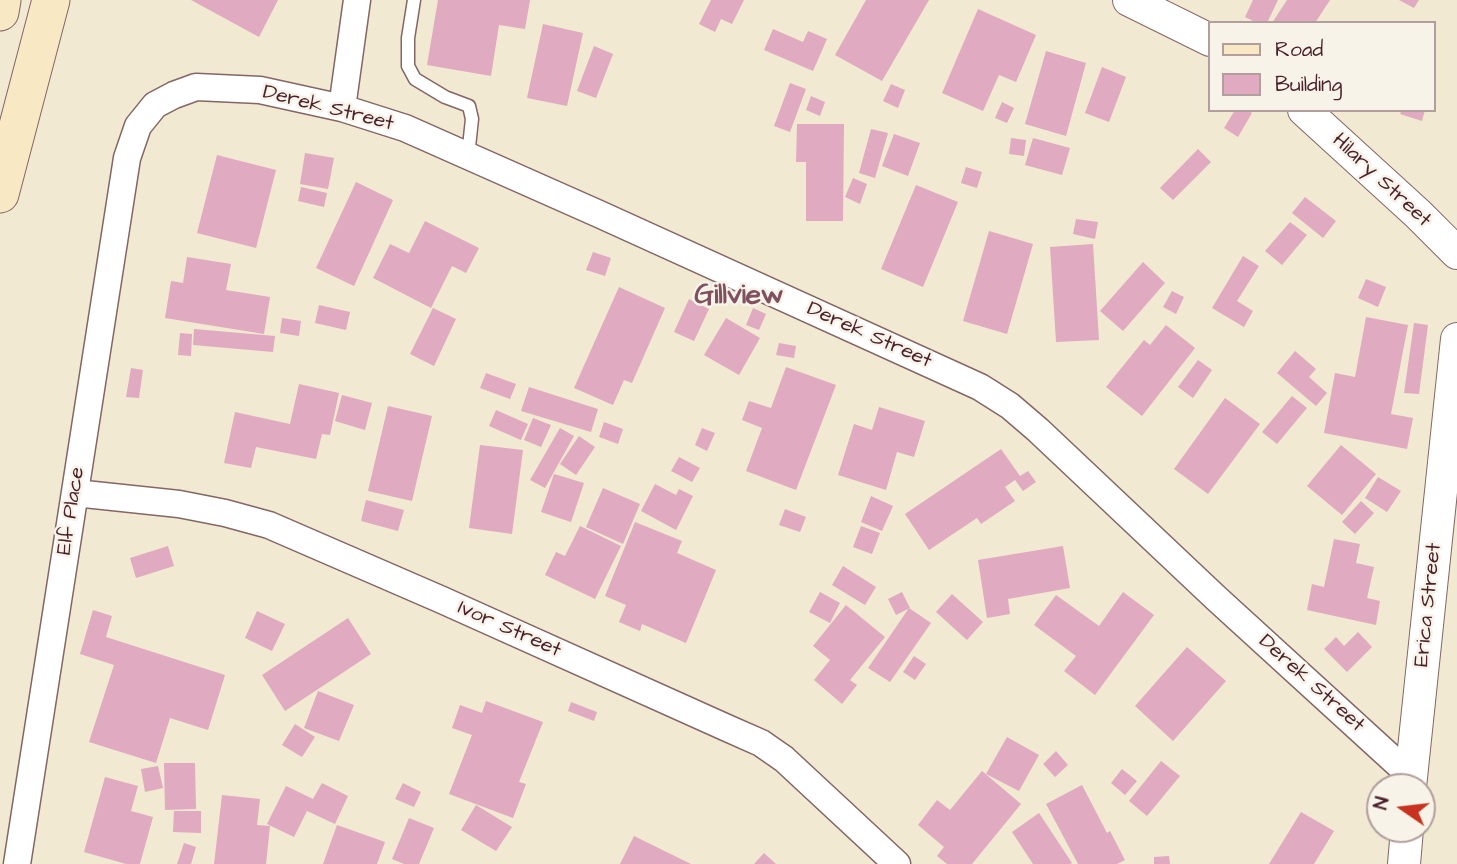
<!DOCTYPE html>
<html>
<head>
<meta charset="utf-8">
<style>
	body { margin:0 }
	#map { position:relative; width:1457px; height:864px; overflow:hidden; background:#f1e9d2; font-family:"Architects Daughter",sans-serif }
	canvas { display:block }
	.legend { position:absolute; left:1208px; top:21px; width:228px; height:91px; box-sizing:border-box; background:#f7f3e8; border:2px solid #b29e9c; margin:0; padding:9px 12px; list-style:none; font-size:21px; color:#4a1f2b }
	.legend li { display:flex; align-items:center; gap:14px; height:35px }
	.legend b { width:35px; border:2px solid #b29e9c }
	.north { position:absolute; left:1366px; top:773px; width:70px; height:70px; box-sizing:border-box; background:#f7f3e8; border:2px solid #b29e9c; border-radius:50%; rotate:284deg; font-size:19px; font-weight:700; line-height:28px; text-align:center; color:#4a1f2b }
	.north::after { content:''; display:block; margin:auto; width:24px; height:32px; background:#c8321e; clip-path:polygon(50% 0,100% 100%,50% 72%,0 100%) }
</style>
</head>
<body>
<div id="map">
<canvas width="1457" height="864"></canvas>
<ul class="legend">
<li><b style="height:9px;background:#f8e8c3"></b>Road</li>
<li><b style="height:19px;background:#e0aac1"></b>Building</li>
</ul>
<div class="north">N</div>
</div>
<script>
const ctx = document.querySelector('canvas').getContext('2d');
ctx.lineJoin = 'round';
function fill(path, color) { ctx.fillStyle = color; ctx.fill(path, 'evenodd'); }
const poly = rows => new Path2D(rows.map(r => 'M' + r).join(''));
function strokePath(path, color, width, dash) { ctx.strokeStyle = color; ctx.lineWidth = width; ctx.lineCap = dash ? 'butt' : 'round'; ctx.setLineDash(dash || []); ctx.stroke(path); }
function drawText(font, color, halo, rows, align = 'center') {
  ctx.font = font + ' "Architects Daughter",sans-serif'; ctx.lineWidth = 5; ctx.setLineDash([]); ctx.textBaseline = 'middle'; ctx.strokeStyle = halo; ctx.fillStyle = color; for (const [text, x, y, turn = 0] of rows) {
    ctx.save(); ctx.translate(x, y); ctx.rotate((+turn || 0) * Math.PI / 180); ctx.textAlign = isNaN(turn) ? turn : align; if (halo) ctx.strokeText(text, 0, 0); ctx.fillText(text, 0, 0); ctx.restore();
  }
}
fill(poly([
	[191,0,278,0,259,37],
	[438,0,530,0,525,29,499,25,491,76,427,65],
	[711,0,744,0,732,24,721,19,715,32,699,24],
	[866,0,929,0,882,81,835,55],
	[1253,0,1278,0,1267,23,1257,23,1245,17],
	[1287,0,1330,0,1315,23,1272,23],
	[1399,0,1419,0,1414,8],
	[978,9,1036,35,1016,82,999,75,983,111,942,93],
	[543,24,583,33,567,106,527,98],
	[773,29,803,42,808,31,827,39,813,71,764,50],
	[594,46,613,54,596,98,577,91],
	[1046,51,1086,63,1066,136,1025,124],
	[1102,67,1126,77,1109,122,1085,113],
	[790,83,806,89,790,132,774,126],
	[891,84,905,90,898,108,883,101],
	[811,96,825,102,820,116,806,110],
	[1002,102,1014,108,1007,123,995,118],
	[1235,110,1247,110,1252,113,1238,137,1224,128],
	[1402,110,1425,110,1422,121,1400,114],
	[797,124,844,124,843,221,806,221,806,162,796,162],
	[871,129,888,133,875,178,859,173],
	[894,134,920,143,908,176,882,166],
	[1011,138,1026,140,1024,156,1009,154],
	[1033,138,1070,148,1062,175,1025,165],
	[1198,149,1211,162,1173,200,1160,188],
	[305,153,334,158,328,189,300,184],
	[217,155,276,170,256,248,197,233],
	[966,167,982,172,977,188,961,183],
	[853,178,867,184,860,204,845,197],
	[356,182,393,200,354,286,316,268],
	[916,185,958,202,923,287,881,269],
	[301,187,327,193,324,207,298,201],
	[1305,197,1336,221,1323,238,1292,213],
	[1076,219,1098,222,1095,239,1073,234],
	[425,221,479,248,466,273,452,266,431,308,373,278,390,244,409,253],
	[1290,222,1307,235,1282,265,1265,251],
	[989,231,1033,244,1007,334,963,321],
	[1093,244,1099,340,1056,342,1050,247],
	[593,252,611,258,605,276,586,270],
	[1243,256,1259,266,1237,301,1253,311,1244,327,1212,308],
	[187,257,231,264,226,290,270,297,264,334,165,318,171,281,183,283],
	[1143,262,1165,283,1123,331,1100,311],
	[1366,279,1386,287,1378,307,1358,298],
	[619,287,665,308,632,383,624,380,613,405,574,388],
	[1172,291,1184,297,1176,314,1163,307],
	[689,299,709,309,694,341,674,332],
	[319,305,350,312,346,330,315,323],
	[433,308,456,319,434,366,410,354],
	[753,308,766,314,759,330,746,325],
	[1366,317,1408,325,1391,414,1413,418,1407,449,1324,433,1335,373,1355,377],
	[282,318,301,321,299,336,280,333],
	[726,318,760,338,739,375,704,355],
	[1414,323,1428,325,1419,394,1404,393],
	[1166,325,1195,348,1142,416,1106,387,1144,340,1150,345],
	[194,329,275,336,273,352,193,345],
	[180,333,192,334,191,356,178,355],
	[779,343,796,346,794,358,776,355],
	[1295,351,1316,369,1309,377,1327,393,1316,406,1277,373],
	[1198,360,1212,370,1193,398,1178,387],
	[786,367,836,385,796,490,746,471,762,428,742,420,749,401,771,408],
	[131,368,143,370,139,398,126,397],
	[486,373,516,384,510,399,480,388],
	[299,384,339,393,330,435,322,434,316,459,256,447,251,468,224,463,235,412,290,424],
	[529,387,598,409,591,432,521,411],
	[342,395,372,403,365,430,335,421],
	[1292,396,1307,408,1277,444,1262,432],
	[1225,398,1260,424,1208,494,1174,469],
	[388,406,432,416,412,501,368,491],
	[879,407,925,421,914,457,897,452,886,490,838,475,854,424,872,430],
	[496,410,528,424,521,440,489,426],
	[533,418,551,425,541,447,524,440],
	[604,422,623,429,618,444,599,437],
	[560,428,574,436,545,488,530,480],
	[702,428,715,433,707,451,695,445],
	[579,436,595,447,576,475,560,464],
	[480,445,523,450,512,534,469,528],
	[1341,445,1376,474,1342,515,1307,486],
	[1001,449,1020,476,1028,471,1036,482,1023,491,1015,480,1005,487,1015,501,981,524,977,518,929,550,905,514],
	[679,457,700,468,692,482,671,471],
	[554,474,584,483,571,522,541,512],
	[1378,477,1401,491,1387,512,1365,498],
	[655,484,676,495,679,489,693,496,676,530,641,511],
	[603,488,640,504,623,544,586,527],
	[871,496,893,506,882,531,861,522],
	[366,500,404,510,398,531,361,521],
	[1361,501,1374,513,1355,534,1342,522],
	[785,509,806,517,800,532,779,525],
	[635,522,682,541,677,553,716,570,686,643,642,624,640,631,619,622,626,605,605,596],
	[580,526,621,546,595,599,545,575,556,552,565,556],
	[861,526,880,533,872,554,853,547],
	[1334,539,1360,544,1356,563,1374,567,1367,598,1380,601,1376,625,1307,610,1312,584,1324,587],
	[168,546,174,566,136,578,130,558],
	[1063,546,1070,588,1008,599,1010,614,987,618,978,560],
	[843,566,876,587,865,605,832,585],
	[820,592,840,603,830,623,809,612],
	[902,592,910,608,896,615,888,599],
	[1123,592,1154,615,1095,695,1064,671,1076,656,1034,625,1056,595,1099,626],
	[952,594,983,622,967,640,936,612],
	[846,605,885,637,850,680,857,685,842,704,814,680,830,660,813,646],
	[909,608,931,623,890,682,868,668],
	[93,610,112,616,106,637,225,675,208,730,170,718,156,763,89,742,114,665,80,654],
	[257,611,285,624,272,651,245,638],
	[348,618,371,654,285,711,262,675],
	[1358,632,1372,647,1347,672,1324,649,1336,637,1344,646],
	[1187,647,1226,681,1173,741,1135,706],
	[914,656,926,664,915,680,903,672],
	[318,691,354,705,339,741,304,728],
	[486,701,543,722,519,782,526,784,513,818,449,794,472,735,452,728,460,705,482,713],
	[571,702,597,712,594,721,568,711],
	[295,724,315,737,302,757,282,745],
	[1007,737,1039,755,1019,791,986,774],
	[1056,751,1068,765,1055,777,1043,764],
	[1161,761,1180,776,1147,816,1129,801],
	[164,763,195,763,196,809,165,810],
	[158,766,163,788,145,792,141,769],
	[1122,769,1137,781,1125,795,1111,783],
	[982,771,1021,804,972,864,947,864,937,856,944,847,918,825,937,800,950,810],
	[105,777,138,786,131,811,153,817,140,864,126,864,84,852],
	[322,783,348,796,335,824,307,811,294,837,267,824,286,786,313,799],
	[403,783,421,792,414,807,395,799],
	[1082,785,1107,833,1110,831,1125,860,1117,864,1078,864,1046,804],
	[222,795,260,799,257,825,270,826,266,864,214,864],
	[476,805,512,827,496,851,461,830],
	[174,811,201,811,201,833,173,832],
	[1301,812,1334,831,1314,864,1269,864],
	[1039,813,1072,863,1070,864,1033,864,1012,832],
	[409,818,434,828,419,864,404,864,392,859],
	[337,825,385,842,377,864,323,864],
	[634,836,691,864,620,864],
	[184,843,196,847,191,864,177,864],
	[764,853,776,864,754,864],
	[1169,856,1170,864,1154,864,1154,857]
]), '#e0aac1');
const service = poly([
	[414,0,408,38,408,66,415,79,445,97,469,106,472,119,468,156]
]);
const minor = poly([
	[342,108,357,0],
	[75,493,179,504,225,513,269,525,442,600,727,728,761,743,784,759,897,864],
	[17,864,127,158,138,126,155,105,174,95,196,87,260,90,342,108,405,128,599,214,980,387,1010,406,1038,430,1216,598,1411,776]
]);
const tertiary = poly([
	[1129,0,1210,40],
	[1304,110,1418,214,1457,253],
	[1410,787,1457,339],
	[1404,864,1407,829]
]);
const secondary = poly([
	[0,12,2,0],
	[0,194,51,0]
]);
strokePath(service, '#846665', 15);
strokePath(minor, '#846665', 29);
strokePath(tertiary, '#846665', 34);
strokePath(secondary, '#846665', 39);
strokePath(service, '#fff', 12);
strokePath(minor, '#fff', 26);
strokePath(tertiary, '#fff', 32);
strokePath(secondary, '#f8e8c3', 37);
drawText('21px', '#4a1f2b', '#f7f3e8', [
	["Derek Street",328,109,14],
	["Hilary Street",1381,181,43],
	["Derek Street",869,336,24],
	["Elf Place",72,511,-81],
	["Erica Street",1429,605,-84],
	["Ivor Street",509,630,24],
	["Derek Street",1311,684,42]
]);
drawText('bold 28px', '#7e5060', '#f7f3e8', [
	["Gillview",739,297]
]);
</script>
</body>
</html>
